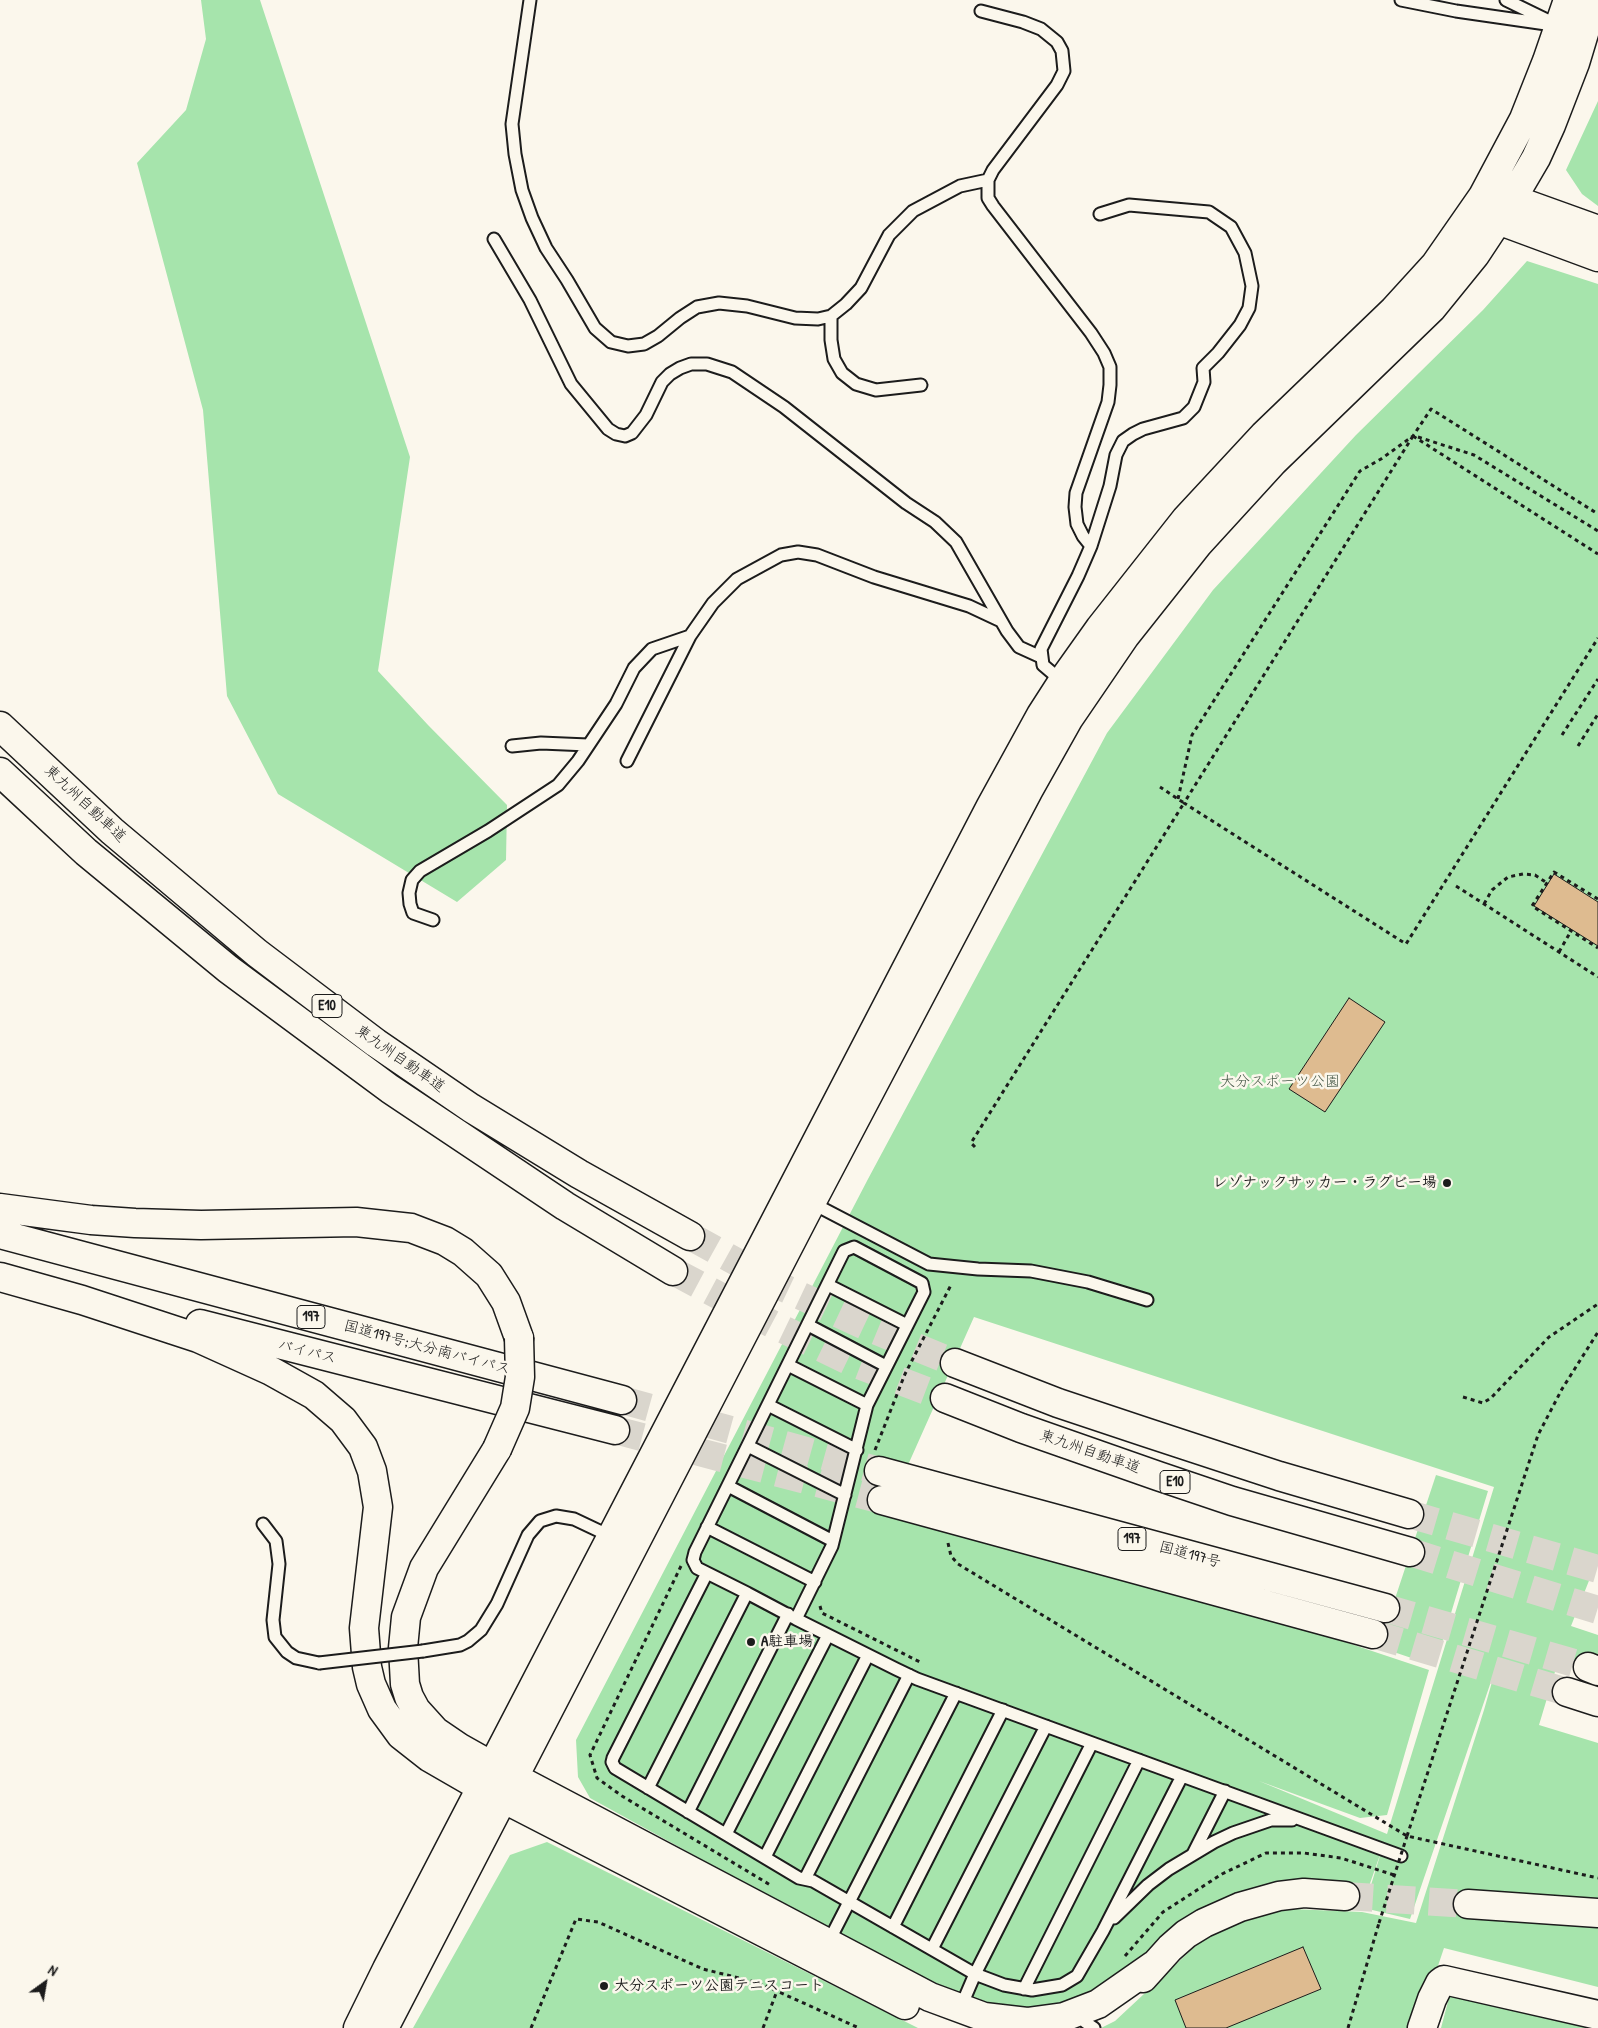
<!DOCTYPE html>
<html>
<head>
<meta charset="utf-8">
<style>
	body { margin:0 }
	#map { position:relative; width:1598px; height:2028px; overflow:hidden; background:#fbf7ec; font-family:"Patrick Hand",sans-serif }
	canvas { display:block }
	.north { position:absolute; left:20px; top:1958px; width:50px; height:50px; -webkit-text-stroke:4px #fbf7ec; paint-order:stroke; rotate:32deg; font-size:14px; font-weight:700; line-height:20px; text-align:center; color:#1c1c1c }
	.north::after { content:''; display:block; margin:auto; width:18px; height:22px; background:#1c1c1c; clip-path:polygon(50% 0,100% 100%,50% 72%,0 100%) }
</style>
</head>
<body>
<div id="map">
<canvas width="1598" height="2028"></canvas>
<div class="north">N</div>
</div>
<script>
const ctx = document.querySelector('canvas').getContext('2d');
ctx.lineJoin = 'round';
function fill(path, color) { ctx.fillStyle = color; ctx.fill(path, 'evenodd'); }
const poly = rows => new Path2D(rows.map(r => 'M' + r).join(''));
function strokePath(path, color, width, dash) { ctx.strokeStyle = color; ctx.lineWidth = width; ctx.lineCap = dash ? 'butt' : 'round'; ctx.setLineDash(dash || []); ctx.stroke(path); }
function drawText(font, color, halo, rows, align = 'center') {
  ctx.font = font + ' "Patrick Hand","Klee One",sans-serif'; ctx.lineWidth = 5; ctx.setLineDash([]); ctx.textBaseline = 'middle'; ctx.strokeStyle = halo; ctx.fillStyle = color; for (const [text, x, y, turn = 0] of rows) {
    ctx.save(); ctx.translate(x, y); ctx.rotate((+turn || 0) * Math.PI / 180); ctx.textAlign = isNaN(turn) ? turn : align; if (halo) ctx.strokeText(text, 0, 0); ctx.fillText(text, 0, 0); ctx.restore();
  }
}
fill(poly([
	[201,0,260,0,410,457,378,671,428,725,507,805,506,860,457,902,278,794,227,696,203,410,137,163,186,110,206,39],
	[1598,101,1598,206,1582,194,1566,170],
	[1527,261,1598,284,1598,1558,1571,1626,1598,1635,1598,1669,1560,1655,1539,1725,1598,1743,1598,1987,1444,1948,1417,2028,1101,2028,1115,2021,1203,1939,1268,1908,1362,1912,1416,1923,1484,1710,1498,1661,1410,1919,1364,1908,1382,1849,1367,1892,1301,1886,1141,1965,1095,1995,1049,2009,997,2016,950,1996,590,1798,578,1777,576,1740,868,1179,1107,733,1213,590,1356,435,1483,310],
	[974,1317,1494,1487,1387,1834,1259,1781,1360,1818,1387,1815,1429,1670,1294,1625,887,1512],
	[1436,1475,1488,1491,1435,1666,1379,1647],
	[547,1842,918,2028,413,2028,510,1855],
	[1450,1994,1594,2028,1441,2028]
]), '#a6e4ac');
const building = poly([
	[1554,874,1598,902,1598,946,1534,906,1554,874],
	[1349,998,1385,1022,1325,1112,1289,1089,1349,998],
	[1303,1947,1321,1989,1226,2028,1186,2028,1175,2000,1303,1947]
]);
fill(building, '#debb90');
strokePath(building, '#1c1c1c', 1);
strokePath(poly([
	[1345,1896,1468,1904]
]), '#dad6cd', 28, [28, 14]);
strokePath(poly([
	[690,1236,780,1286,867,1327,955,1363],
	[673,1271,772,1324,853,1363,945,1398],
	[622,1400,879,1471],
	[615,1430,882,1500],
	[1409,1514,1598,1569],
	[1410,1552,1598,1610],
	[1385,1608,1588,1667],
	[1373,1634,1567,1692]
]), '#dad6cd', 28, [28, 14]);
const lane = poly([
	[530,0,512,124,515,154,522,190,532,218,546,248,567,280,595,328,611,342,628,346,644,344,658,336,680,318,697,307,719,303,747,306,795,318,818,319,831,316,846,304,861,288,889,235,913,211,960,186,988,180],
	[1401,0,1456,11,1560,26],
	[1506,0,1549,21],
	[981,11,1023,22,1041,29,1057,42,1062,51,1064,71,1057,85,993,170,988,180,988,198,993,206,1091,333,1104,353,1110,367,1110,385,1108,402,1076,493,1075,507,1077,524,1083,536,1091,546],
	[494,239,530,300,571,384,608,429,616,434,625,436,632,433,646,415,662,382,670,374,680,368,691,364,707,364,732,372,784,407,906,503,935,522,956,542,1007,631,1019,647,1041,657],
	[831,316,831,340,834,359,842,373,856,384,876,390,921,385],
	[1063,682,1043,665,1041,649,1078,576,1091,546,1110,486,1116,455,1123,441,1133,434,1143,429,1183,418,1194,407,1204,382,1203,368,1218,353,1240,325,1249,308,1252,286,1245,253,1231,227,1209,212,1129,205,1100,214],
	[512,746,541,743,588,745],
	[627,761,690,636,713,603,737,579,781,555,798,552,817,555,874,577,969,606,1001,621],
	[433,920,413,913,410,904,409,893,412,880,420,871,488,831,558,785,578,761,616,704,634,668,652,649,690,636],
	[810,1202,929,1264,978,1269,1031,1271,1088,1282,1147,1300],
	[828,1285,907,1325],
	[808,1325,886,1366],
	[788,1365,867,1405],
	[768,1405,857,1450],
	[748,1446,845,1495],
	[728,1486,833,1541],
	[263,1524,276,1541,279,1564,273,1620,275,1637,287,1652,296,1658,319,1663],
	[707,1527,815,1582],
	[707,1573,613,1758,612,1762,615,1768,799,1878,813,1881,975,1974,1004,1985,1032,1990,1062,1985,1077,1976,1103,1931,1182,1776],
	[796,1619,832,1546,867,1405,924,1292,922,1283,854,1247,844,1251,695,1552,693,1560,697,1568,747,1593,796,1619,896,1669,917,1679,1401,1856],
	[423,1651,460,1645,468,1641,481,1630,497,1604,528,1535,540,1521,556,1516,574,1519,612,1537],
	[648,1788,747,1593],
	[688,1812,788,1614],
	[726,1834,828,1635],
	[1193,1854,1225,1791],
	[765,1857,868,1655],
	[805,1879,909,1675],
	[1114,1918,1148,1885,1169,1869,1214,1842,1233,1833,1271,1820,1292,1820],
	[893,1927,1003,1710],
	[828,1943,956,1693],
	[932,1949,1046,1726],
	[1024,1989,1139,1760],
	[960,2009,975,1974,1092,1743],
	[1085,2022,1094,2028]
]);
const secondary = poly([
	[1494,197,1512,199,1598,230],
	[1489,206,1498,220,1598,257],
	[496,1768,930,1997,984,2017,1027,2022,1064,2017,1098,2004,1154,1965],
	[485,1789,905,2005],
	[1468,1904,1598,1913],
	[1143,1978,1170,1948,1186,1934,1204,1923,1240,1907,1279,1896,1304,1893,1345,1896],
	[358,2028,387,1969,991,806,1041,715,1068,673,1100,628,1186,519,1264,435,1394,310,1435,265,1483,196,1524,119,1547,61,1568,0],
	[384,2028,811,1203,1028,791,1069,718,1125,636,1198,544,1273,462,1432,308,1475,255,1512,199,1536,158,1551,125,1575,63,1594,0],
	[1422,2028,1432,1999,1440,1983,1444,1980,1598,2015]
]);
const highway = poly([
	[0,726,112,831,257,953,376,1043,471,1108,579,1174,690,1236],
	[0,772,86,852,228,969,390,1089,565,1206,673,1271],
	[0,1208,91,1220,135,1223,201,1225,356,1222,411,1228,445,1241,463,1252,489,1275,506,1302,519,1338],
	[0,1234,622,1400],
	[0,1277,82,1300,198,1338,271,1371,314,1395,343,1420,363,1447,372,1471,378,1507,364,1628,367,1667,371,1684,382,1709,401,1735,429,1757,481,1787],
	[200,1324,615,1430],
	[955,1363,1058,1403,1145,1432,1279,1476,1409,1514],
	[945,1398,1021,1428,1158,1476,1232,1501,1410,1552],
	[879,1471,1385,1608],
	[882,1500,1373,1634],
	[1588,1667,1598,1671],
	[1567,1692,1598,1702],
	[492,1766,460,1748,435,1731,416,1710,409,1697,405,1684,403,1648,406,1617,424,1568,497,1449]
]);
strokePath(lane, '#1c1c1c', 15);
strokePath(secondary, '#1c1c1c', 31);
strokePath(highway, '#1c1c1c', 31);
strokePath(poly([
	[1413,436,1184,803,1406,944,1598,638],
	[1413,436,1598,554],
	[1418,437,1474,455,1598,531],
	[1562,735,1598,679],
	[1578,746,1598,714],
	[1178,799,1192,735,1360,471,1381,459,1413,436,1431,409,1598,514],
	[1456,886,1598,977],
	[1598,899,1554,872,1532,906,1598,948],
	[1484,904,1492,890,1508,877,1523,874,1535,875,1547,883],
	[1559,952,1571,931],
	[975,1147,971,1143,1184,803,1160,787],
	[1463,1397,1483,1403,1491,1398,1549,1337,1598,1304],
	[875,1450,905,1374,951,1285],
	[948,1543,951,1556,958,1564,1407,1836,1598,1878],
	[681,1566,590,1755,597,1778,622,1796,772,1886],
	[820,1606,822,1613,920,1662],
	[1407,1836,1538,1435,1562,1389,1598,1332],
	[1125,1956,1163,1912,1222,1874,1266,1853,1304,1853,1341,1858,1394,1875],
	[531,2028,576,1919,598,1922,703,1969,759,1983,859,2028],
	[763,2028,777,1991],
	[1348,2028,1379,1923]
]), '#1c1c1c', 3, [4, 4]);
strokePath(lane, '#fbf7ec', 11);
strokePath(secondary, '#fbf7ec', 28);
strokePath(highway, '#fbf7ec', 28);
const laneBridge = poly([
	[319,1663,423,1651]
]);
const highwayBridge = poly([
	[497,1449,515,1408,520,1377,519,1338]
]);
strokePath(laneBridge, '#1c1c1c', 15, []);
strokePath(highwayBridge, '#1c1c1c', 31, []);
strokePath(poly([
	[1379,1923,1407,1836]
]), '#1c1c1c', 3, [4, 4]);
strokePath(laneBridge, '#fbf7ec', 11);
strokePath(highwayBridge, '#fbf7ec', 28);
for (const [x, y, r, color] of [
	[1447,1183,5,"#1c1c1c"],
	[751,1642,5,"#1c1c1c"],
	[604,1986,5,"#1c1c1c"]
]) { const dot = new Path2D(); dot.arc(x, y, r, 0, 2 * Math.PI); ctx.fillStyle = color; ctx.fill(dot); strokePath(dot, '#fbf7ec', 2); }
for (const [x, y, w] of [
	[327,1006,30],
	[311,1317,28],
	[1175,1482,30],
	[1132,1539,28]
]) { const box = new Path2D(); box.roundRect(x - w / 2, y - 11.5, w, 23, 4); ctx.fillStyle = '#fbf7ec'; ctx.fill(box); strokePath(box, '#1c1c1c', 1); }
drawText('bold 14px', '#1c1c1c', null, [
	["E10",327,1006],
	["197",311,1317],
	["E10",1175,1482],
	["197",1132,1539]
]);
drawText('15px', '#1c1c1c', '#fbf7ec', [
	["東九州自動車道",85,804,43],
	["東九州自動車道",400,1059,35],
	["国道197号;大分南バイパス",427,1348,15],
	["バイパス",307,1352,14],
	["東九州自動車道",1090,1452,19],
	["国道197号",1190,1555,15]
]);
drawText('15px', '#455847', '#fbf7ec', [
	["大分スポーツ公園",1280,1082]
]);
drawText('bold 15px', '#1c1c1c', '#fbf7ec', [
	["レゾナックサッカー・ラグビー場",1437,1183,"right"],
	["A駐車場",761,1642],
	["大分スポーツ公園テニスコート",614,1986]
], 'left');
</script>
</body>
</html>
